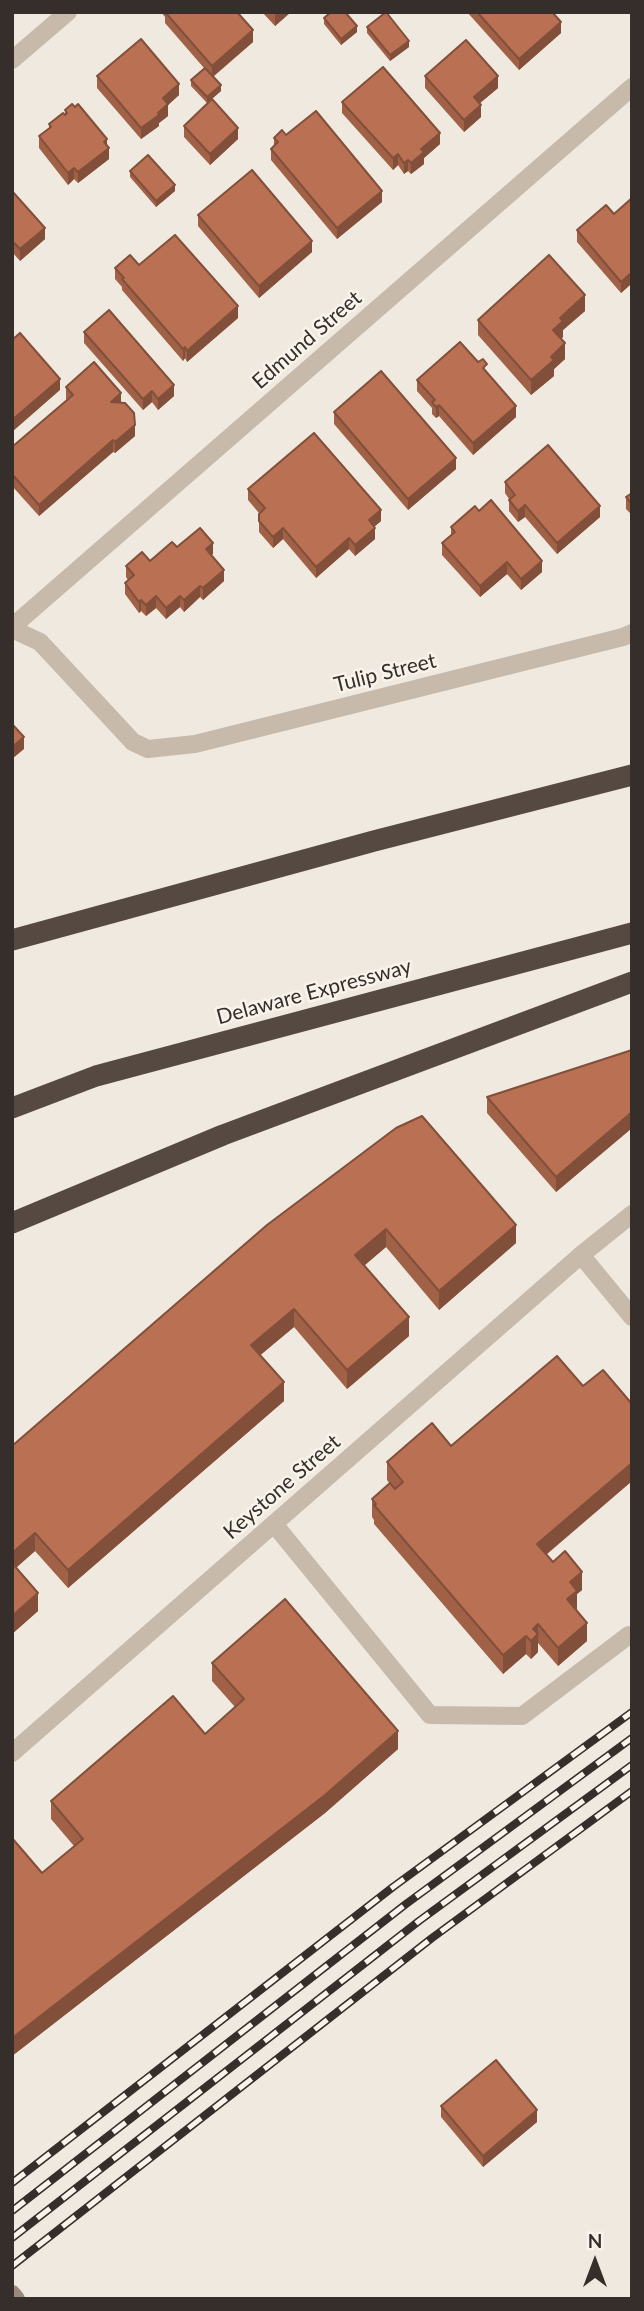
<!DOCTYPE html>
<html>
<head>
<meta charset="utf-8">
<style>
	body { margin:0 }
	#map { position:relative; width:644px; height:2311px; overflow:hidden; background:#f0e9df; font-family:Lato,sans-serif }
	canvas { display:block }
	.frame { position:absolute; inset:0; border:14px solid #362e2a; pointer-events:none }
	.north { position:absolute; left:560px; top:2227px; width:70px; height:70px; -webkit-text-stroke:5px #f8f3eb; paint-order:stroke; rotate:0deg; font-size:19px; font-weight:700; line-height:28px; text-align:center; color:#362e2a }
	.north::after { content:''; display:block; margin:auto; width:24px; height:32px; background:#362e2a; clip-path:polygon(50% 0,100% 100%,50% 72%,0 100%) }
</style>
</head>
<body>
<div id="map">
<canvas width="644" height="2311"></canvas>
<div class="frame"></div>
<div class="north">N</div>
</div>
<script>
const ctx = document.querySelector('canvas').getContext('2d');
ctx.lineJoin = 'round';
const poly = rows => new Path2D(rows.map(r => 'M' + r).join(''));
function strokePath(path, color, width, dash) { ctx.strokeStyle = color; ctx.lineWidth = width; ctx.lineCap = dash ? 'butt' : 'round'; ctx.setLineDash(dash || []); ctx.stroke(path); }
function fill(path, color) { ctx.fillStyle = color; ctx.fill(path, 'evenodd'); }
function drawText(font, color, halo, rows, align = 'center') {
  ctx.font = font + ' Lato,sans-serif'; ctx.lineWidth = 5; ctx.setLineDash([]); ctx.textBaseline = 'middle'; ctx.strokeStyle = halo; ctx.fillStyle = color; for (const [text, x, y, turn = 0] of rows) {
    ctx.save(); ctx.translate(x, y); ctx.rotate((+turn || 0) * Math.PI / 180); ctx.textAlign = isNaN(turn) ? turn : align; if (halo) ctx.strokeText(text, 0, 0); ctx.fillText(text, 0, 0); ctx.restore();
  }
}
strokePath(poly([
	[632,1214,581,1255,632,1317],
	[274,1524,430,1715,522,1716,629,1635]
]), '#c7baab', 18);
strokePath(poly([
	[12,60,68,12],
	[12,627,632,87],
	[12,629,40,642,133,742,148,749,195,744,623,637,632,633],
	[12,1753,581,1255]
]), '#c7baab', 18);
strokePath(poly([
	[12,2294,16,2299]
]), '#9b897d', 18);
strokePath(poly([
	[12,940,374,841,632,775],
	[12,1108,96,1076,632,933],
	[12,1223,223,1135,632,982]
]), '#564942', 21);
const rail = poly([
	[12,2183,393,1887,632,1712],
	[12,2211,406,1904,632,1738],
	[12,2238,419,1921,632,1765],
	[12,2266,432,1938,632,1791]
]);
strokePath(rail, '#362e2a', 8);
strokePath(rail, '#f8f3eb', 5, [16]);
fill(poly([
	[161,12,237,12,253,42,213,77,221,91,207,103,191,86,191,80,204,68,165,23,165,17],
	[262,12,291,12,275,26],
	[467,12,552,12,561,33,519,70],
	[324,18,357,32,341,45,324,24],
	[367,27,409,47,390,61,367,33],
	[97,76,179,95,168,105,168,116,159,123,159,126,141,139,97,88],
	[425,76,498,88,480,103,481,117,464,132,425,88],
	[342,102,440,144,424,158,424,164,411,174,408,171,404,174,398,165,393,170,342,113],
	[65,110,107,145,109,159,78,183,74,179,68,185,39,148,39,136,49,129,49,124,65,115],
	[184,126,238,139,210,165,184,137],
	[286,135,382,202,337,239,271,160,271,149,274,146,274,138],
	[130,171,175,191,156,207,130,177],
	[12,191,45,239,20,261,12,252],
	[632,198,632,287,630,285,621,293,577,242,577,230,614,214],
	[198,215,312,252,259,298,198,226],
	[139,265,238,318,187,362,185,358,183,361,122,290,122,287,115,279,115,268],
	[585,311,563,330,563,337,561,339,565,359,554,369,554,376,531,395,478,335,478,320],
	[84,332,174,396,158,410,152,402,143,410,84,343],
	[487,373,516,417,473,455,439,416,436,418,432,414,432,408,417,391,417,380],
	[66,387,121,403,135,436,115,453,113,452,39,516,12,486,12,447,67,400,66,399],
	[334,412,456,469,408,510,334,424],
	[505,482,600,517,557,554,525,517,518,522,509,511,509,499,505,493],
	[248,489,381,521,374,527,375,539,355,556,349,549,316,578,283,539,273,548,259,532,259,513,248,500],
	[632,493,632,515,626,509,626,497],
	[451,527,542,572,521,590,507,574,480,597,442,555,442,543,451,536],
	[213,554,211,555,224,581,203,600,200,597,184,612,180,607,166,619,156,608,146,616,141,611,139,613,125,594,125,583,128,580,126,577,126,566,150,561],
	[632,1050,632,1128,556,1192,487,1113,487,1097],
	[396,1128,516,1243,439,1310,386,1247,364,1266,409,1336,347,1389,294,1327,260,1355,284,1401,68,1588,35,1551,16,1568,38,1611,12,1634,12,1446],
	[583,1386,632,1404,632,1481,546,1555,582,1590,577,1594,577,1609,576,1610,587,1641,558,1666,538,1643,538,1652,531,1659,526,1654,503,1674,374,1524,374,1520,372,1517,372,1499,390,1484,387,1480,387,1462,451,1446],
	[212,1663,398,1749,325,1813,12,2056,12,1838,42,1873,74,1846,51,1819,51,1801,205,1734,235,1707,212,1681],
	[441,2106,537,2122,483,2167,441,2117]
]), '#a06147');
fill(poly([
	[279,12,291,12,275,26,275,15],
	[561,22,561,33,519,70,519,59],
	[357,26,357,32,341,45,341,39],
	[253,30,253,42,212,77,212,66],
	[409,41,409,47,390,61,390,55],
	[498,76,498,88,474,108,474,97],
	[179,84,179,95,168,105,168,116,159,123,159,126,141,139,141,128,158,113,163,98],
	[221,85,221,91,207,103,207,97],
	[481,105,481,117,464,132,464,120],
	[238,128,238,139,210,165,210,154],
	[440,133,440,144,424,158,424,164,411,174,411,163,421,149],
	[107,139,107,149,109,148,109,159,78,183,78,172],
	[398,154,398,165,393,170,393,158],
	[408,160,408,171,404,174,404,163],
	[74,168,74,179,68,185,68,173],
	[175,185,175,191,156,207,156,201],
	[382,191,382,202,337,239,337,228],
	[45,228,45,239,20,261,20,249],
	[312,241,312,252,259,298,259,286],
	[630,274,630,285,621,293,621,282],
	[585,295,585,311,563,330,563,337,553,345,553,330,560,318],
	[238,306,238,318,187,362,187,351],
	[565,343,565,359,554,369,554,376,531,395,531,380,551,357],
	[185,347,185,358,183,361,183,349],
	[60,379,60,390,12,432,12,420],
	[174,385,174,396,158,410,158,399],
	[152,391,152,402,143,410,143,399],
	[121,393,121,405,111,402],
	[439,405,439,416,436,418,436,407],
	[516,406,516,417,473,455,473,443],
	[135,425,135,436,115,453,115,442],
	[113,440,113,452,39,516,39,505],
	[456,458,456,469,408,510,408,499],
	[525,505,525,517,518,522,518,511],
	[600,506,600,517,557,554,557,543],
	[381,510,381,521,369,531,369,520],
	[283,528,283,539,273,548,273,537],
	[375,528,375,539,355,556,355,545],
	[349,538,349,549,316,578,316,567],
	[213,543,213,554,206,560,206,549],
	[542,561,542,572,521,590,521,579],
	[507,562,507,574,480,597,480,586],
	[224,570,224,581,203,600,203,588],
	[200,586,200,597,184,612,184,600],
	[156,596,156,608,146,616,146,605],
	[180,596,180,607,166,619,166,608],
	[141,600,141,611,139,613,139,602],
	[24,737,24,749,12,759,12,747],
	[632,1112,632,1128,556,1192,556,1177],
	[516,1225,516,1243,439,1310,439,1291],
	[386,1229,386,1247,355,1273,355,1255],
	[294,1309,294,1327,251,1363,251,1345],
	[409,1317,409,1336,347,1389,347,1370],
	[284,1382,284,1401,68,1588,68,1570],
	[632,1463,632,1481,537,1562,537,1544],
	[35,1533,35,1551,12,1571,12,1553],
	[582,1572,582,1590,577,1594,577,1609,567,1618,567,1599,570,1582],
	[38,1593,38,1611,12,1634,12,1616],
	[587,1623,587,1641,558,1666,558,1648],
	[538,1624,538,1652,531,1659,531,1641,533,1629],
	[526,1636,526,1654,503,1674,503,1655],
	[398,1731,398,1749,325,1813,12,2056,12,2038],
	[537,2110,537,2122,483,2167,483,2156]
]), '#824f3a');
const building = poly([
	[165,12,237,12,253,30,212,66,165,12],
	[331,12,345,12,357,26,341,39,324,18,331,12],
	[386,12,409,41,390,55,367,27,386,12],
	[477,12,552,12,561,22,519,59,477,12],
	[141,39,179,84,163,98,168,104,158,113,159,115,141,128,97,76,141,39],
	[466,40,498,76,474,97,481,105,464,120,425,76,466,40],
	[383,67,440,133,421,149,424,152,411,163,408,160,404,163,398,154,393,158,342,102,383,67],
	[205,68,221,85,207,97,191,80,205,68],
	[212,99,238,128,210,154,184,126,212,99],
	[72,104,75,107,78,104,107,139,104,142,109,148,78,172,74,168,68,173,39,136,51,127,49,124,63,113,65,115,67,113,65,110,72,104],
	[316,111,382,191,337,228,271,149,278,142,274,138,282,130,286,135,316,111],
	[148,155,175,185,156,201,130,171,148,155],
	[252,170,312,241,259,286,198,215,252,170],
	[12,191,45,228,20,249,12,241,12,191],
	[632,198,632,276,630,274,621,282,577,230,606,205,614,214,632,198],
	[175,235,238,306,187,351,185,347,183,349,122,279,124,278,115,268,130,255,139,265,175,235],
	[549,255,585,295,560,318,563,321,553,330,565,343,551,357,554,360,531,380,478,320,549,255],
	[109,310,174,385,158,399,152,391,143,399,84,332,109,310],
	[20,333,60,379,12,420,12,340,20,333],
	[460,342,478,362,483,359,487,364,483,368,516,406,473,443,439,405,436,407,432,402,435,400,417,380,460,342],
	[94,362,121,393,111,402,125,403,134,413,135,425,115,442,113,440,39,505,12,474,12,447,73,395,66,387,94,362],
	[381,371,456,458,408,499,334,412,381,371],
	[314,433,381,510,369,520,375,528,355,545,349,538,316,567,283,528,273,537,259,521,259,514,265,508,248,489,314,433],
	[548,445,600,506,557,543,525,505,518,511,509,500,515,495,505,482,548,445],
	[632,493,632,504,626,497,632,493],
	[491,500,542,561,521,579,507,562,480,586,442,543,455,532,451,527,475,506,479,511,491,500],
	[200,528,213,543,206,549,224,570,203,588,200,586,184,600,180,596,166,608,156,596,146,605,141,600,139,602,125,583,134,575,126,566,142,552,150,561,172,542,177,547,200,528],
	[12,724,24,737,12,747,12,724],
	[632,1050,632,1112,556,1177,487,1097,632,1050],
	[422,1116,516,1225,439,1291,386,1229,355,1255,409,1317,347,1370,294,1309,251,1345,284,1382,68,1570,35,1533,12,1553,12,1446,267,1225,396,1128,422,1116],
	[557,1356,583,1386,603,1370,632,1404,632,1463,537,1544,553,1562,565,1551,582,1572,570,1582,577,1591,567,1599,587,1623,558,1648,538,1624,533,1629,538,1634,531,1641,526,1636,503,1655,374,1505,376,1504,372,1499,390,1483,395,1489,403,1482,387,1462,432,1423,451,1446,557,1356],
	[12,1563,38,1593,12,1616,12,1563],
	[285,1599,398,1731,325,1795,12,2038,12,1838,42,1873,83,1839,51,1801,173,1696,205,1734,244,1699,212,1663,285,1599],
	[496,2060,537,2110,483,2156,441,2106,496,2060]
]);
fill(building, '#ba7153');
strokePath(building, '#824f3a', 2);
drawText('21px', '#362e2a', '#f8f3eb', [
	["Edmund Street",307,340,-41],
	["Tulip Street",385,673,-14],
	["Delaware Expressway",314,992,-15],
	["Keystone Street",282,1487,-41]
]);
</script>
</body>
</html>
